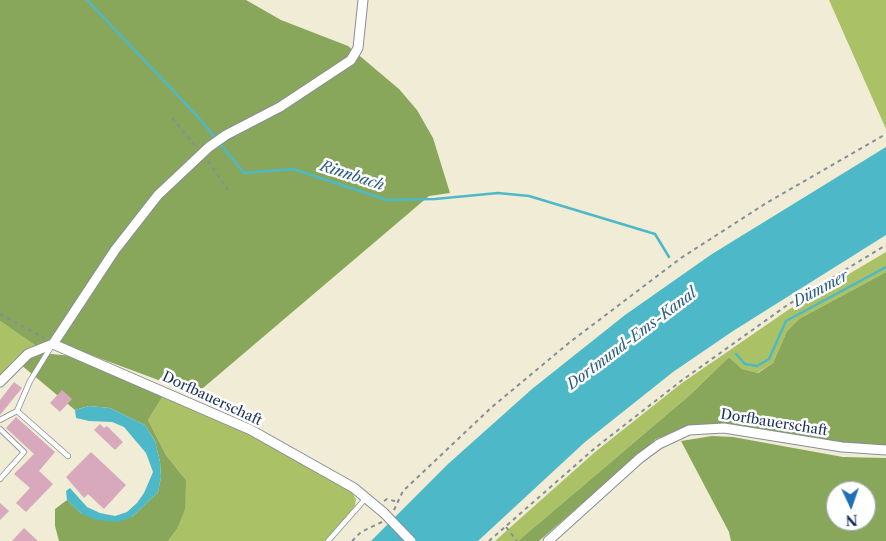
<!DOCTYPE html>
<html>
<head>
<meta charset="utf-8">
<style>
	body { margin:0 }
	#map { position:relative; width:886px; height:541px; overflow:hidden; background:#f0ecd6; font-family:"Libre Caslon Text",serif }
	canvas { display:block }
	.north { position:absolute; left:826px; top:481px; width:50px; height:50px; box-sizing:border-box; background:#fff; border:1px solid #a4acbf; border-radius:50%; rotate:177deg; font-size:14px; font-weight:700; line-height:20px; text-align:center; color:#1b2f5e }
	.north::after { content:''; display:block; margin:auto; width:18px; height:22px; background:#1f6fb2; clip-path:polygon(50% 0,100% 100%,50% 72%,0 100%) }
</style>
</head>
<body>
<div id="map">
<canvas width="886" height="541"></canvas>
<div class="north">N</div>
</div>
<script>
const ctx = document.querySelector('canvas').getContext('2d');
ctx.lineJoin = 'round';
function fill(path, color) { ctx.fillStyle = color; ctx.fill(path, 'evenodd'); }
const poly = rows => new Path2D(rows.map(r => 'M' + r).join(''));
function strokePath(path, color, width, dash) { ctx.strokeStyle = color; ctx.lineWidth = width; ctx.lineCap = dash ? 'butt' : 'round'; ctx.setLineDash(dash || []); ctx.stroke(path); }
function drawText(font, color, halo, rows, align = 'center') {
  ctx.font = font + ' "Libre Caslon Text",serif'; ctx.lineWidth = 5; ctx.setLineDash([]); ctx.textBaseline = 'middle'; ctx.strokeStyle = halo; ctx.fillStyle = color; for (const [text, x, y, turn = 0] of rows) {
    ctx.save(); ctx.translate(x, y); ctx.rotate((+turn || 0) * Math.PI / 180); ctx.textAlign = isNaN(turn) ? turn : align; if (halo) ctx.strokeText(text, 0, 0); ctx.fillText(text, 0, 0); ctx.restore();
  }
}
fill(poly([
	[829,0,886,0,886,129],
	[886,252,886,272,799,319,787,331,773,363,757,373,742,369,729,357,691,394,518,541,495,541,595,452,682,383,788,310],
	[0,321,36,346,15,359,0,375],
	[163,396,250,434,317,472,352,493,356,499,355,506,325,541,168,541,177,529,186,480,166,455,148,420]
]), '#abc165');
fill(poly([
	[0,0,246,0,281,20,348,46,399,89,417,110,433,138,450,193,429,196,196,394,64,345,36,346,0,321],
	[886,272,886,446,868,447,687,427,656,439,539,541,518,541,691,394,729,357,742,369,758,373,773,363,787,331,799,319],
	[41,353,72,356,163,396,148,420,166,455,186,480,185,509,177,529,168,541,59,541,55,526,55,509,67,500,82,514,132,517,158,492,161,477,160,462,155,441,145,425,110,408,89,406,75,410,20,364,29,356],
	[712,436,733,437,843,457,886,458,886,541,731,541,729,532,681,441],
	[836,491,866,491,866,521,836,521]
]), '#88a75a');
fill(poly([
	[886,147,886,235,733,331,673,372,585,442,478,541,371,541,448,464,532,389,625,315,712,254],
	[89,406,110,408,145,425,155,441,160,462,161,477,158,492,132,517,118,522,96,520,82,514,67,500,66,491,70,488,87,507,100,513,115,516,127,512,137,503,144,493,153,472,146,453,124,427,112,422,89,421,76,418,75,410]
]), '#4db9c8');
strokePath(poly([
	[87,0,199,118,244,173,293,169,387,200,435,199,498,193,529,196,655,234,669,257],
	[736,354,745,364,757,366,769,359,786,321,886,267]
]), '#4db9c8', 2.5);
fill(poly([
	[14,382,22,388,0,415,0,400],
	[62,390,72,399,60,412,50,403],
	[16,417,55,452,39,471,53,484,26,512,16,503,30,488,14,474,34,454,6,428],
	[100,424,104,428,107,426,123,442,115,450,94,430],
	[91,452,126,485,104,509,88,494,84,498,66,477],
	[0,503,9,511,0,520],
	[24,528,38,541,12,541]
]), '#d8a8bc');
const service = poly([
	[17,411,30,381,51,347],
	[0,420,17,411,68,456],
	[0,429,24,452,0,479],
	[328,541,366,498]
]);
const minor = poly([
	[53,344,251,430,354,488,384,513],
	[0,382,28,354,53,344,115,250,158,195,209,147,226,135,280,107,351,60,358,48,363,0],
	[548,541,640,458,659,444,689,430,724,428,842,447,886,450]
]);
strokePath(service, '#868e9a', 6);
strokePath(minor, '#868e9a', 11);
strokePath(poly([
	[172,118,197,148],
	[208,161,228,190],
	[0,314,44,338],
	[384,501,387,499,398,502],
	[394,510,403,491,492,407,570,342,681,258,768,202,886,134],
	[506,527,517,541],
	[352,541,361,532,382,522],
	[489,541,595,448,681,381,786,306,886,245]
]), '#868e9a', 2, [4, 4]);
strokePath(service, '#fff', 4.5);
strokePath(minor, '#fff', 9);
const minorBridge = poly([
	[384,513,411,541]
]);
strokePath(minorBridge, '#868e9a', 11, []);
strokePath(minorBridge, '#fff', 9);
drawText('14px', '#1b2f5e', '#fff', [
	["Dorfbauerschaft",212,399,25],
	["Dorfbauerschaft",774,423,9]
]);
drawText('italic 15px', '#2c5f83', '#fff', [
	["Rinnbach",352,176,18],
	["Dümmer",821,289,-28],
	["Dortmund-Ems-Kanal",632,339,-37]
]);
</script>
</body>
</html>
